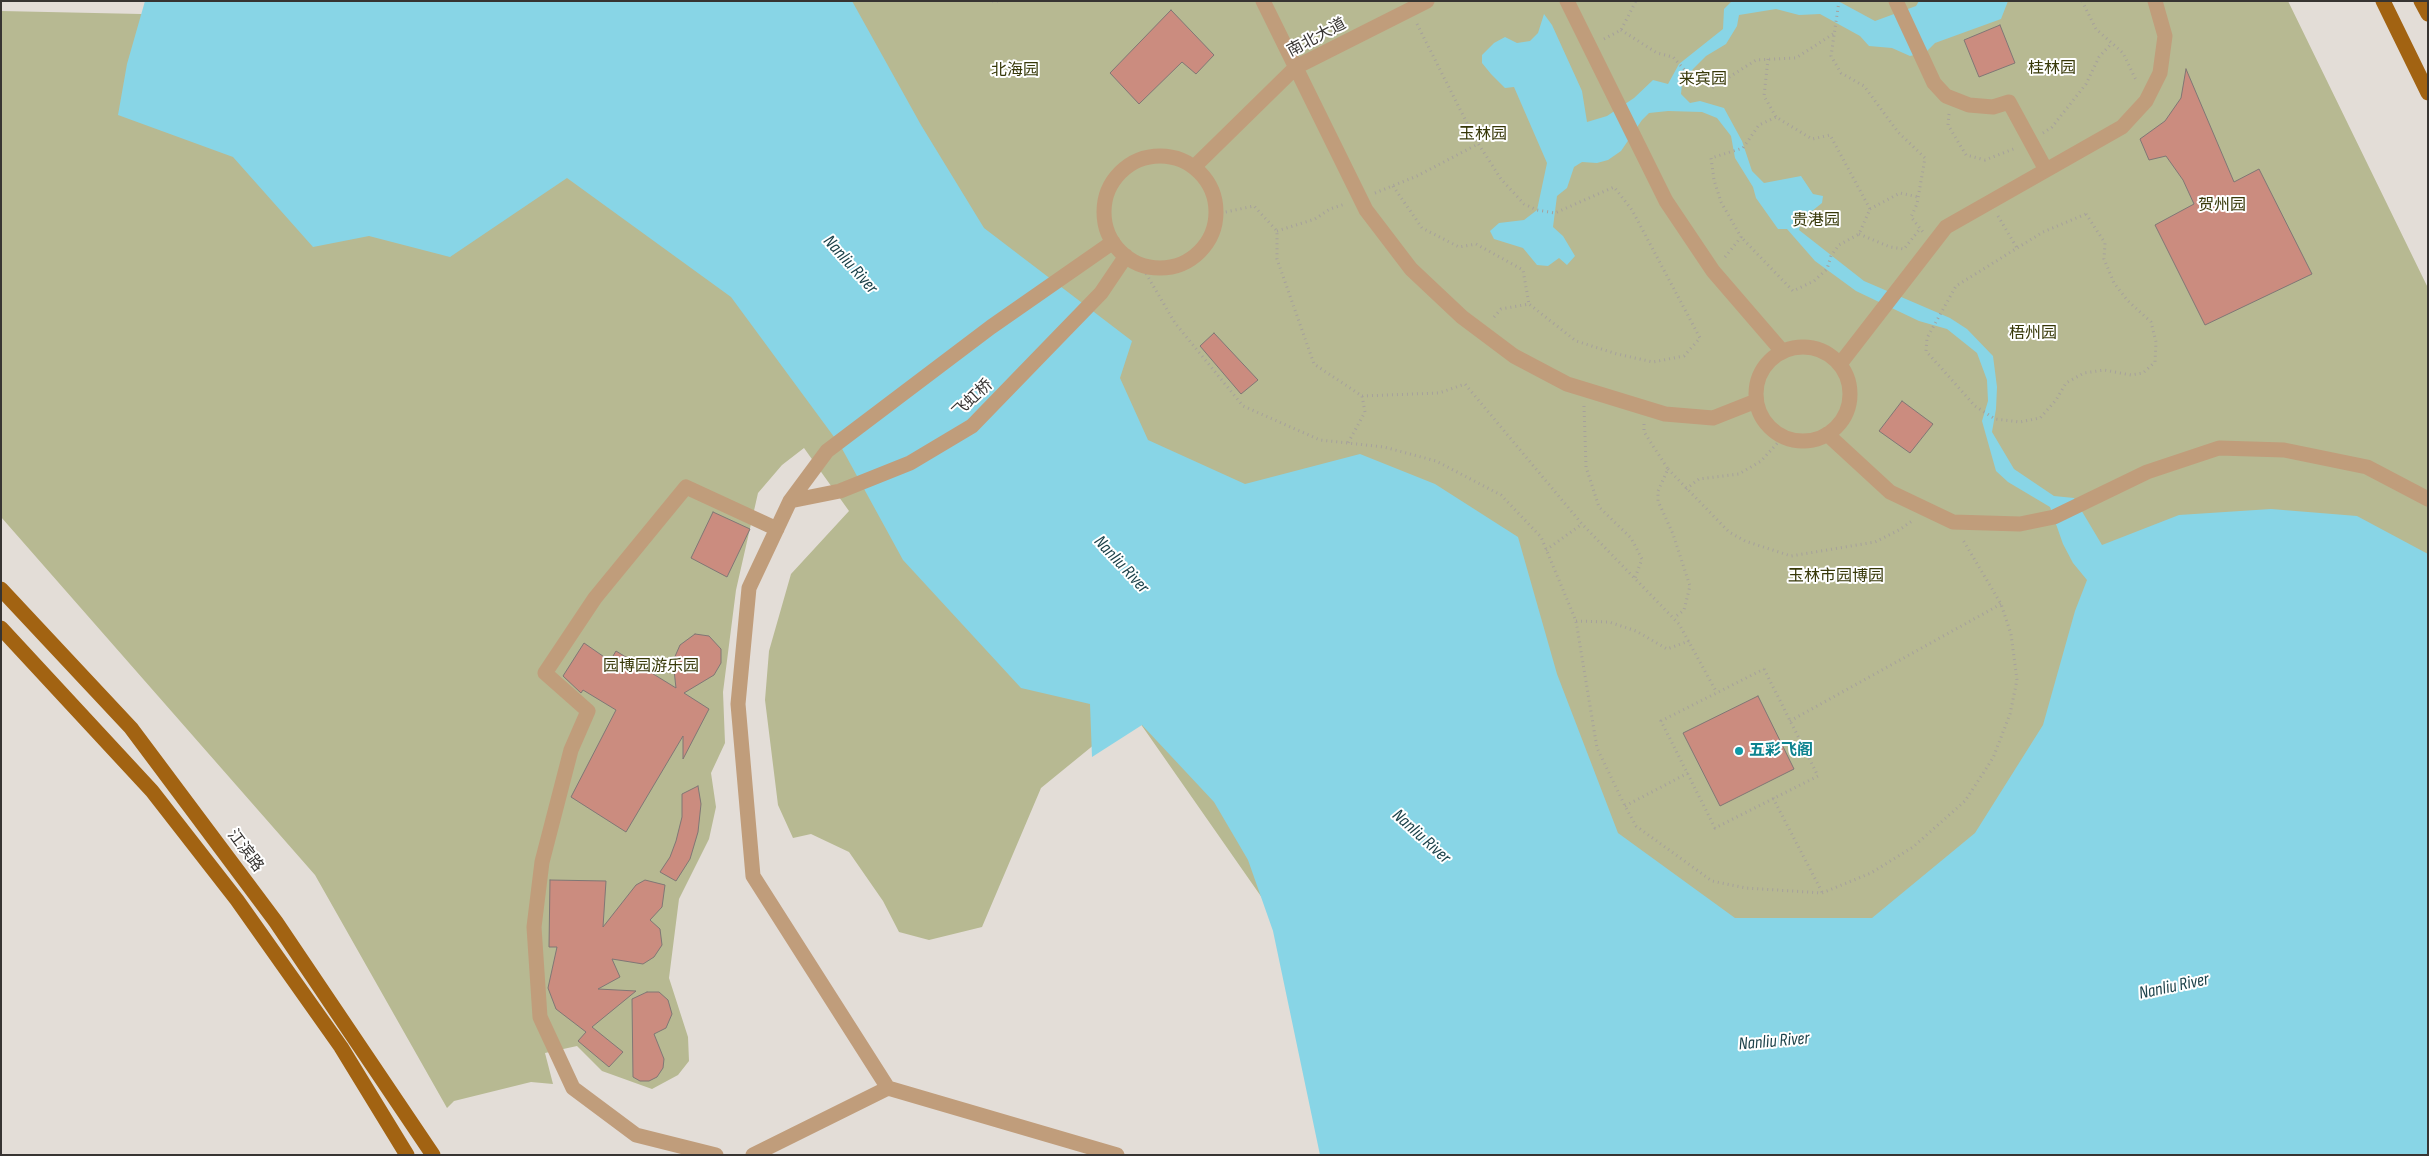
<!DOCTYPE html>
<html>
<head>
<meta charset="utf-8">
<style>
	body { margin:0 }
	#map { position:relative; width:2429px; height:1156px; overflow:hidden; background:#e3ddd7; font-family:"Sofia Sans Condensed",sans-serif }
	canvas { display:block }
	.frame { position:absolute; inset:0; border:2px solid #373432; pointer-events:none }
</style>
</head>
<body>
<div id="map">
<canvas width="2429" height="1156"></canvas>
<div class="frame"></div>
</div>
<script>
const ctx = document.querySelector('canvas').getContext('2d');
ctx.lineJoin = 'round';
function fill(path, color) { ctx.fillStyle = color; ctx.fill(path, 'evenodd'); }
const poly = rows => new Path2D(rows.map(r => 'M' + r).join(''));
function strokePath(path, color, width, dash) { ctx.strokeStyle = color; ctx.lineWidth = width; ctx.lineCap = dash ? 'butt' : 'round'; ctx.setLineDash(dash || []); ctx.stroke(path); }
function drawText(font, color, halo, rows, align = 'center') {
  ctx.font = font + ' "Sofia Sans Condensed","Noto Sans SC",sans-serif'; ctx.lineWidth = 4; ctx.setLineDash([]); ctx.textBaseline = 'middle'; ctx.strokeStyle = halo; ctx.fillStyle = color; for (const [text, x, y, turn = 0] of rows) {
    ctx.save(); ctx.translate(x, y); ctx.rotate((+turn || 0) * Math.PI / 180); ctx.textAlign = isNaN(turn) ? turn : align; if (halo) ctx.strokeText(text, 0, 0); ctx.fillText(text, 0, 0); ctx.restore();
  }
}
fill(poly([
	[297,1,2288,1,2428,288,2428,1155,1288,935,1133,713,1041,788,982,927,929,940,899,932,883,901,849,852,811,834,793,838,778,805,765,700,769,651,791,574,849,511,804,448,782,465,758,493,736,590,723,692,725,743,711,773,716,807,709,839,679,899,669,978,688,1037,689,1061,678,1075,652,1089,602,1071,577,1046,545,1053,553,1084,531,1082,454,1101,447,1108,315,875,1,517,1,11,281,17]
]), '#b7b992');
fill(poly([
	[145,1,852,1,921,125,984,228,1132,341,1120,378,1148,440,1245,484,1360,454,1435,484,1518,537,1557,674,1618,833,1735,918,1872,918,1975,833,2043,725,2075,611,2087,580,2073,563,2063,544,2050,507,2008,482,1996,471,1982,421,1988,401,1987,380,1977,353,1947,329,1919,321,1856,291,1815,261,1787,229,1778,229,1756,198,1753,187,1735,158,1731,136,1717,118,1702,112,1668,111,1649,113,1642,120,1621,151,1608,160,1597,163,1582,162,1574,167,1567,188,1557,196,1553,227,1563,236,1575,256,1567,265,1559,258,1548,266,1537,265,1523,248,1494,239,1490,231,1499,223,1524,220,1537,210,1547,163,1514,87,1505,88,1491,74,1482,63,1482,55,1494,43,1505,37,1517,43,1530,41,1538,33,1544,14,1552,25,1582,91,1587,122,1607,116,1634,98,1653,80,1668,84,1679,64,1723,29,1724,9,1732,1,1838,1,1875,21,1916,6,1919,1,2008,1,2001,19,1935,43,1926,52,1910,56,1892,48,1869,46,1860,36,1820,14,1799,15,1776,9,1739,15,1737,26,1726,44,1706,56,1693,69,1682,84,1681,94,1690,103,1700,101,1724,108,1742,141,1752,171,1764,183,1801,176,1813,194,1823,196,1822,203,1802,219,1799,230,1864,281,1950,318,1967,329,1993,356,1997,387,1996,409,1992,432,2014,469,2054,496,2074,498,2102,545,2179,515,2271,509,2357,516,2428,554,2428,1155,1320,1155,1273,931,1248,860,1214,802,1142,725,1092,757,1090,704,1021,688,903,560,840,445,731,297,567,178,450,257,369,236,313,247,233,157,118,115,127,64]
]), '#88d5e6');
const building = poly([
	[1171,10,1214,55,1196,74,1182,62,1139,104,1110,73,1171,10],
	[2000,25,2015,63,1979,77,1964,40,2000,25],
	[2186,69,2234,182,2259,169,2312,274,2205,325,2155,225,2194,204,2183,180,2166,156,2149,160,2140,139,2165,121,2181,98,2186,69],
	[1214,333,1258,380,1241,394,1200,346,1214,333],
	[1902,401,1933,424,1910,453,1879,431,1902,401],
	[713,512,750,529,727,577,691,558,713,512],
	[695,634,709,636,721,649,721,663,714,675,684,693,709,709,683,759,683,736,626,832,571,797,616,710,583,690,581,693,563,676,584,643,610,661,616,651,676,688,673,661,680,645,695,634],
	[1758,696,1794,769,1720,806,1683,733,1758,696],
	[698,786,701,804,698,832,690,859,676,881,660,872,670,857,676,841,682,817,682,794,698,786],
	[550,880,606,881,603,927,636,885,645,880,665,885,662,907,650,920,660,929,662,945,654,957,643,964,612,959,620,977,598,989,636,991,592,1027,623,1052,609,1067,578,1041,586,1032,556,1009,548,988,557,947,549,947,550,880],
	[647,992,659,992,668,1000,672,1014,666,1028,654,1034,664,1059,663,1068,657,1077,649,1081,640,1081,633,1077,632,999,647,992]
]);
fill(building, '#cb8c7f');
strokePath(building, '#807775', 1);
strokePath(poly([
	[992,1,1002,1],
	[1839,1,1831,56,1841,73,1864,86,1898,132,1925,158,1917,204,1911,217,1923,232],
	[2082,1,2096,29,2123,53,2137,82],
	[1417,24,1474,137,1501,179,1524,204,1537,210,1555,213,1614,187,1632,210,1700,338,1684,356,1653,362,1617,354,1576,341,1529,304,1501,309,1493,318],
	[1621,30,1657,53,1673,57,1689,75,1712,88,1756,60,1796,58,1833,34],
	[1604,39,1621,30,1636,1],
	[1768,59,1764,96,1776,117],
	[1949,114,1948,125,1966,155,1985,160,2016,148],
	[2043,133,2052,127,2086,84,2099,57,2112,43],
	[1393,186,1422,228,1459,247,1476,244,1523,270,1529,304],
	[1375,193,1417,176,1478,144],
	[1870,209,1900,193,1918,197],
	[1216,214,1254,206,1277,231,1277,259,1314,364,1362,396,1365,412,1348,443],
	[2086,214,2105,243,2104,259,2114,283,2128,301,2151,322,2156,342,2155,362,2143,373,2131,375,2104,370,2084,373,2066,383,2056,400,2040,418,2020,422,1995,419,1975,406,1926,351,1927,338,1956,286,2043,232,2086,214],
	[1998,216,2017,248],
	[1277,231,1315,219,1330,209,1345,204],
	[1859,234,1890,247,1904,249,1919,230],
	[1725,257,1741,237,1721,202,1714,180,1711,158,1743,148,1759,125,1776,117,1812,139,1830,135,1870,209,1859,234,1839,245,1831,256,1827,269,1814,281,1793,291,1741,237],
	[1141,265,1175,323,1243,406,1320,440,1384,447,1436,461,1501,495,1541,537,1576,621,1597,748,1625,806,1636,826,1712,881,1746,888,1822,893,1871,873,1913,847,1965,801,1993,758,2010,714,2017,680,2011,634,2001,604,1963,540],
	[1362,396,1439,393,1465,384,1582,524,1679,624,1717,693],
	[1584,406,1586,467,1599,507,1631,538,1642,559,1635,578],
	[1644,424,1644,432,1668,469,1658,491,1658,501,1673,534,1690,586,1684,610,1674,618],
	[1668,469,1729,532,1745,541,1791,556,1875,542,1899,530,1912,521],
	[1686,489,1699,479,1739,474,1761,461,1783,437],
	[1546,550,1582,524],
	[1576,621,1609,622,1636,631,1667,649,1689,641],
	[1764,669,1818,776,1715,828,1661,721,1764,669],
	[1790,721,2001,604],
	[1773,798,1822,892],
	[1625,806,1688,773]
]), '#a6a19c', 3, [1, 4]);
strokePath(poly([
	[1263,1,1366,210,1411,269,1462,317,1514,356,1567,384,1665,414,1713,418,1756,401],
	[1567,1,1666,201,1713,271,1782,351],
	[1896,1,1934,83,1946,96,1969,105,1993,107,2009,102,2046,170],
	'1104 212a56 56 0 1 1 112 0a56 56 0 1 1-112 0Z',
	[1194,167,1296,67,1427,1],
	[1113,242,991,327,827,451,790,501,749,588,738,704,753,876,888,1088,1117,1155],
	'1756 394a47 47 0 1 1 94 0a47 47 0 1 1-94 0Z',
	[1840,364,1946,227,2122,127,2146,101,2160,73,2165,36,2155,1],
	[1827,434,1890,492,1953,522,2020,524,2054,517,2147,472,2219,448,2284,450,2367,467,2428,499],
	[790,501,840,491,910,463,972,426,1101,293,1126,256],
	[716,1155,636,1135,573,1088,540,1017,534,927,542,862,571,750,588,711,545,673,595,598,686,487,777,529],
	[753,1155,888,1088]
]), '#c09d7b', 15);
strokePath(poly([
	[2383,1,2428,93],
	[2421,1,2428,14],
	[1,589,131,728,276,922,433,1155],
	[1,628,152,791,237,900,341,1047,407,1155]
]), '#a26312', 15);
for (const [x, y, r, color] of [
	[1739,751,5,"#0f9aa8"]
]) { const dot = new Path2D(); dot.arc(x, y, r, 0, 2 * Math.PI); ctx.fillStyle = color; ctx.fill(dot); strokePath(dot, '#fff', 2); }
drawText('16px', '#373432', '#fff', [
	["南北大道",1317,38,-28],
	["飞虹桥",973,399,-43],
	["江滨路",245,851,53]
]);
drawText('16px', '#373808', '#fff', [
	["桂林园",2052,69],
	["北海园",1015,71],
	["来宾园",1703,80],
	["玉林园",1483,135],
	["贺州园",2222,206],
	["贵港园",1816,221],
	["梧州园",2033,334],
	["玉林市园博园",1836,577],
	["园博园游乐园",651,667]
]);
drawText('bold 16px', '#0d838f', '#fff', [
	["五彩飞阁",1749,751]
], 'left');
drawText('italic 18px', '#1d424a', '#fff', [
	["Nanliu River",850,265,48],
	["Nanliu River",1121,565,47],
	["Nanliu River",1421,837,42],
	["Nanliu River",2174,987,-12],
	["Nanliu River",1774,1042,-5]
]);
</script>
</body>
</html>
